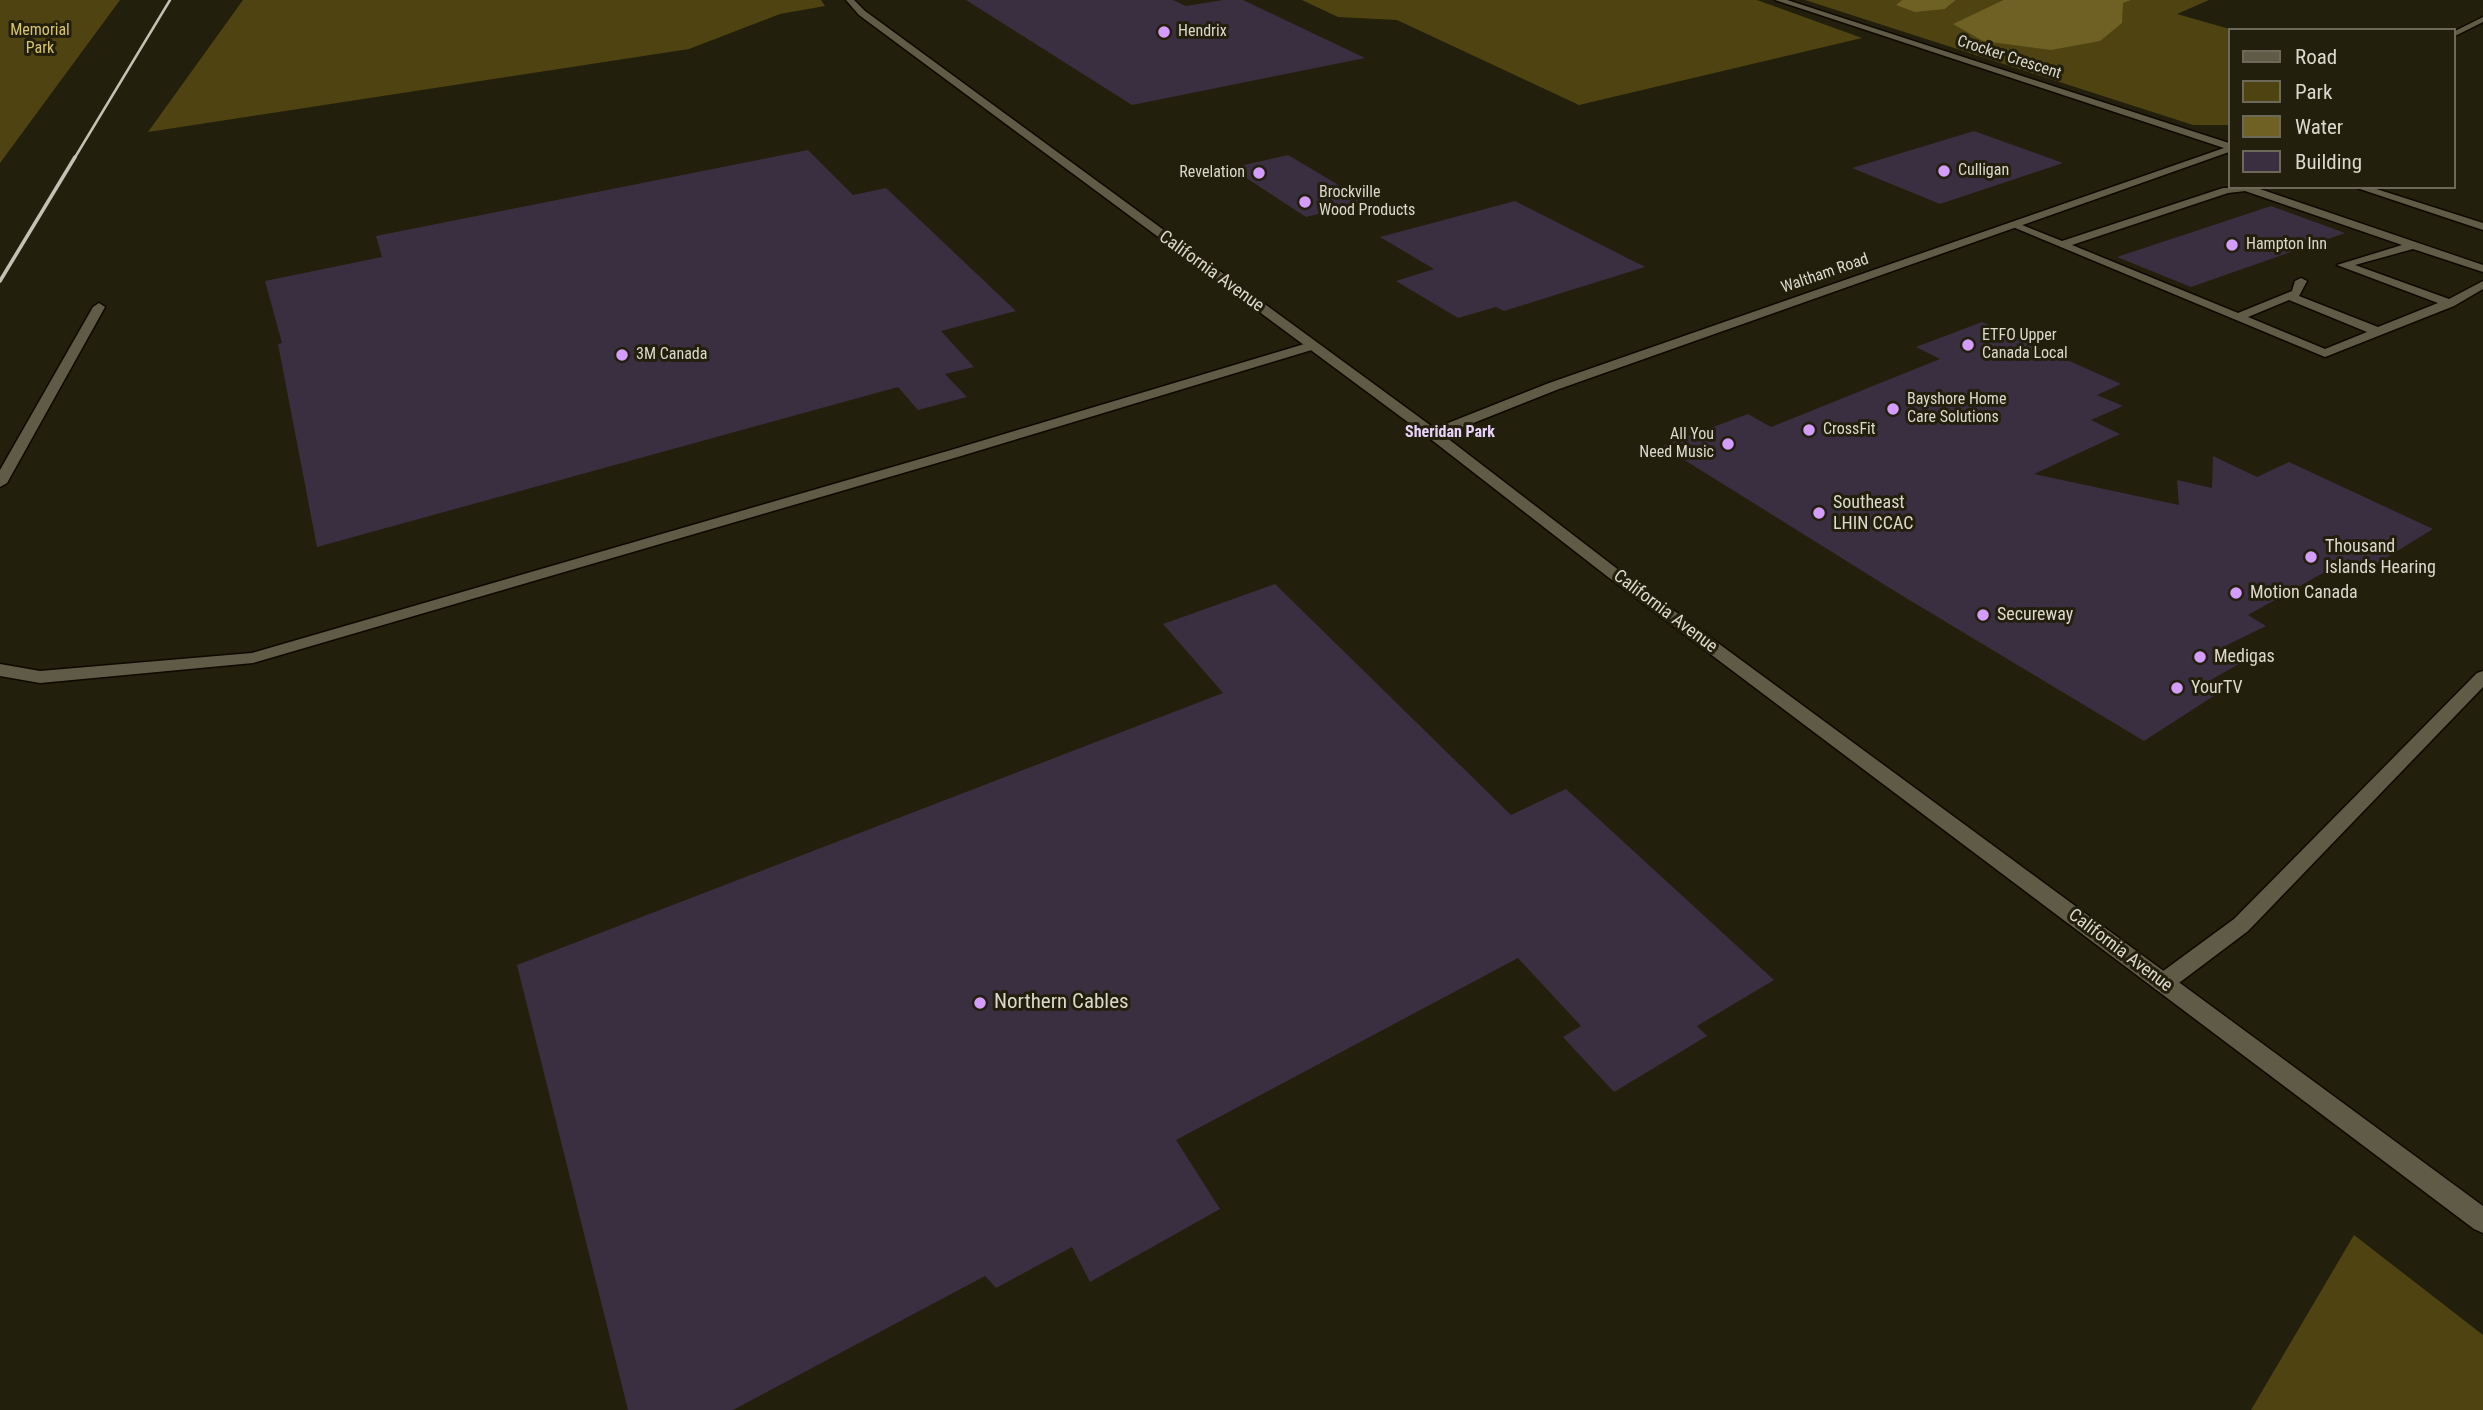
<!DOCTYPE html>
<html>
<head>
<meta charset="utf-8">
<style>
	body { margin:0 }
	#map { position:relative; width:2483px; height:1410px; overflow:hidden; background:#231f0d; font-family:"Roboto Condensed",sans-serif }
	canvas { display:block }
	.legend { position:absolute; left:2228px; top:28px; width:228px; height:161px; box-sizing:border-box; background:#231f0d; border:2px solid #6d695a; margin:0; padding:9px 12px; list-style:none; font-size:21px; color:#dbd9cd }
	.legend li { display:flex; align-items:center; gap:14px; height:35px }
	.legend b { width:35px; border:2px solid #6d695a }
</style>
</head>
<body>
<div id="map">
<canvas width="2483" height="1410"></canvas>
<ul class="legend">
<li><b style="height:9px;background:#605b47"></b>Road</li>
<li><b style="height:19px;background:#4f4411"></b>Park</li>
<li><b style="height:19px;background:#6e6123"></b>Water</li>
<li><b style="height:19px;background:#392f40"></b>Building</li>
</ul>
</div>
<script>
const ctx = document.querySelector('canvas').getContext('2d');
ctx.lineJoin = 'round';
function fill(path, color) { ctx.fillStyle = color; ctx.fill(path, 'evenodd'); }
const poly = rows => new Path2D(rows.map(r => 'M' + r).join(''));
function strokePath(path, color, width, dash) { ctx.strokeStyle = color; ctx.lineWidth = width; ctx.lineCap = dash ? 'butt' : 'round'; ctx.setLineDash(dash || []); ctx.stroke(path); }
function drawText(font, color, halo, rows, align = 'center') {
  ctx.font = font + ' "Roboto Condensed",sans-serif'; ctx.lineWidth = 6; ctx.setLineDash([]); ctx.textBaseline = 'middle'; ctx.strokeStyle = halo; ctx.fillStyle = color; for (const [text, x, y, turn = 0] of rows) {
    ctx.save(); ctx.translate(x, y); ctx.rotate((+turn || 0) * Math.PI / 180); ctx.textAlign = isNaN(turn) ? turn : align; if (halo) ctx.strokeText(text, 0, 0); ctx.fillText(text, 0, 0); ctx.restore();
  }
}
fill(poly([
	[0,0,120,0,0,163],
	[243,0,821,0,825,6,780,14,689,49,148,132],
	[1302,0,1757,0,1862,38,1579,105,1397,20,1338,17],
	[1805,0,1902,0,1897,5,1945,9,1956,0,2003,0,1954,24,2123,3,2132,0,2209,0,2177,14,2233,30,2229,30,2229,125,2193,125],
	[2354,1235,2483,1335,2483,1410,2251,1410]
]), '#4f4411');
fill(poly([
	[1902,0,1956,0,1945,9,1915,12,1896,5],
	[2003,0,2132,0,2123,3,2122,23,2100,41,2051,50,1983,41,1953,24]
]), '#6e6123');
fill(poly([
	[966,0,1173,0,1186,6,1223,0,1243,0,1365,58,1132,105],
	[1974,131,2063,163,1940,204,1852,168],
	[808,150,853,195,886,188,1016,311,941,331,974,367,945,374,967,397,918,410,898,387,317,547,278,344,282,343,265,281,382,257,376,236],
	[1288,155,1367,202,1306,217,1231,168],
	[1515,201,1645,267,1504,311,1496,307,1458,318,1396,281,1434,269,1380,237],
	[2271,206,2345,233,2191,287,2117,257],
	[1982,322,2121,384,2097,395,2123,406,2091,420,2120,434,2034,474,2179,505,2177,480,2212,488,2213,456,2257,477,2289,462,2433,529,2368,569,2348,559,2248,615,2266,626,2225,646,2246,660,2207,682,2223,690,2144,741,1901,595,1662,446,1748,414,1771,427,1940,359,1916,347],
	[1275,584,1511,815,1566,789,1774,980,1697,1026,1707,1036,1614,1092,1563,1037,1581,1026,1518,958,1176,1140,1220,1209,1090,1282,1072,1247,996,1288,985,1276,733,1410,628,1410,517,965,1223,693,1163,624]
]), '#392f40');
const service = poly([
	[2254,187,2483,265,2483,272,2413,249,2355,265,2449,299,2483,281,2483,289,2454,306,2325,357,2008,225,2017,223,2062,241,2223,188,2254,187],
	[2245,191,2402,245,2337,265,2438,303,2378,327,2299,296,2307,281,2301,278,2295,281,2292,291,2238,313,2072,245,2228,193,2245,191],
	[2289,300,2367,332,2325,349,2248,317,2289,300],
	[99,303,105,307,7,483,0,487,0,470,93,307,99,303],
	[1311,342,1315,343,1315,349,961,456,253,663,40,683,0,676,0,664,40,671,252,653,951,450,1311,342],
	[2483,671,2483,687,2248,931,2171,989,2163,992,2155,989,2152,983,2155,977,2234,919,2477,673,2483,671]
]);
const minor = poly([
	[1775,0,1787,0,2229,143,2229,152,1559,389,1438,437,1428,437,1428,431,1549,383,2224,148,1775,0],
	[2483,17,2483,22,2453,37,2453,32,2483,17],
	[2354,187,2370,187,2483,223,2483,230,2354,187]
]);
const tertiary = poly([
	[846,0,854,0,865,11,1438,431,1620,571,2483,1206,2483,1233,2474,1229,1608,577,1428,437,859,15,846,0]
]);
strokePath(service, '#0d0900', 3);
strokePath(minor, '#0d0900', 3);
strokePath(tertiary, '#0d0900', 3);
fill(service, '#605b47');
fill(minor, '#605b47');
fill(tertiary, '#605b47');
strokePath(poly([
	[74,159,170,0]
]), '#c3c1b4', 2.5);
strokePath(poly([
	[0,281,75,157]
]), '#c3c1b4', 3.5);
for (const [x, y, r, color] of [
	[1164,32,7,"#d49cfb"],
	[1944,171,7,"#d49cfb"],
	[1259,173,7,"#d49cfb"],
	[1305,202,7,"#d49cfb"],
	[2232,245,7,"#d49cfb"],
	[1968,345,7,"#d49cfb"],
	[622,355,7,"#d49cfb"],
	[1893,409,7,"#d49cfb"],
	[1809,430,7,"#d49cfb"],
	[1728,444,7,"#d49cfb"],
	[1819,513,7,"#d49cfb"],
	[2311,557,7,"#d49cfb"],
	[2236,593,7,"#d49cfb"],
	[1983,615,7,"#d49cfb"],
	[2200,657,7,"#d49cfb"],
	[2177,688,7,"#d49cfb"],
	[980,1003,7,"#d49cfb"]
]) { const dot = new Path2D(); dot.arc(x, y, r, 0, 2 * Math.PI); ctx.fillStyle = color; ctx.fill(dot); strokePath(dot, '#231f0d', 2.5); }
drawText('16px', '#d9c66c', '#231f0d', [
	["Memorial",40,31],
	["Park",40,49]
]);
drawText('16px', '#dbd9cd', '#231f0d', [
	["Hendrix",1178,32],
	["Culligan",1958,171],
	["Revelation",1245,173,"right"],
	["Brockville",1319,193],
	["Wood Products",1319,211],
	["Hampton Inn",2246,245],
	["ETFO Upper",1982,336],
	["Canada Local",1982,354],
	["3M Canada",636,355],
	["Bayshore Home",1907,400],
	["Care Solutions",1907,418],
	["CrossFit",1823,430],
	["All You",1714,435,"right"],
	["Need Music",1714,453,"right"]
], 'left');
drawText('16px', '#dbd9cd', '#231f0d', [
	["Crocker Crescent",2009,58,18],
	["Waltham Road",1825,274,-19]
]);
drawText('bold 16px', '#e9d2fa', '#231f0d', [
	["Sheridan Park",1450,433]
]);
drawText('18px', '#dbd9cd', '#231f0d', [
	["California Avenue",1211,272,36],
	["California Avenue",1665,612,37],
	["California Avenue",2120,951,37]
]);
drawText('18px', '#dbd9cd', '#231f0d', [
	["Southeast",1833,503],
	["LHIN CCAC",1833,524],
	["Thousand",2325,547],
	["Islands Hearing",2325,568],
	["Motion Canada",2250,593],
	["Secureway",1997,615],
	["Medigas",2214,657],
	["YourTV",2191,688]
], 'left');
drawText('21px', '#dbd9cd', '#231f0d', [
	["Northern Cables",994,1003]
], 'left');
</script>
</body>
</html>
